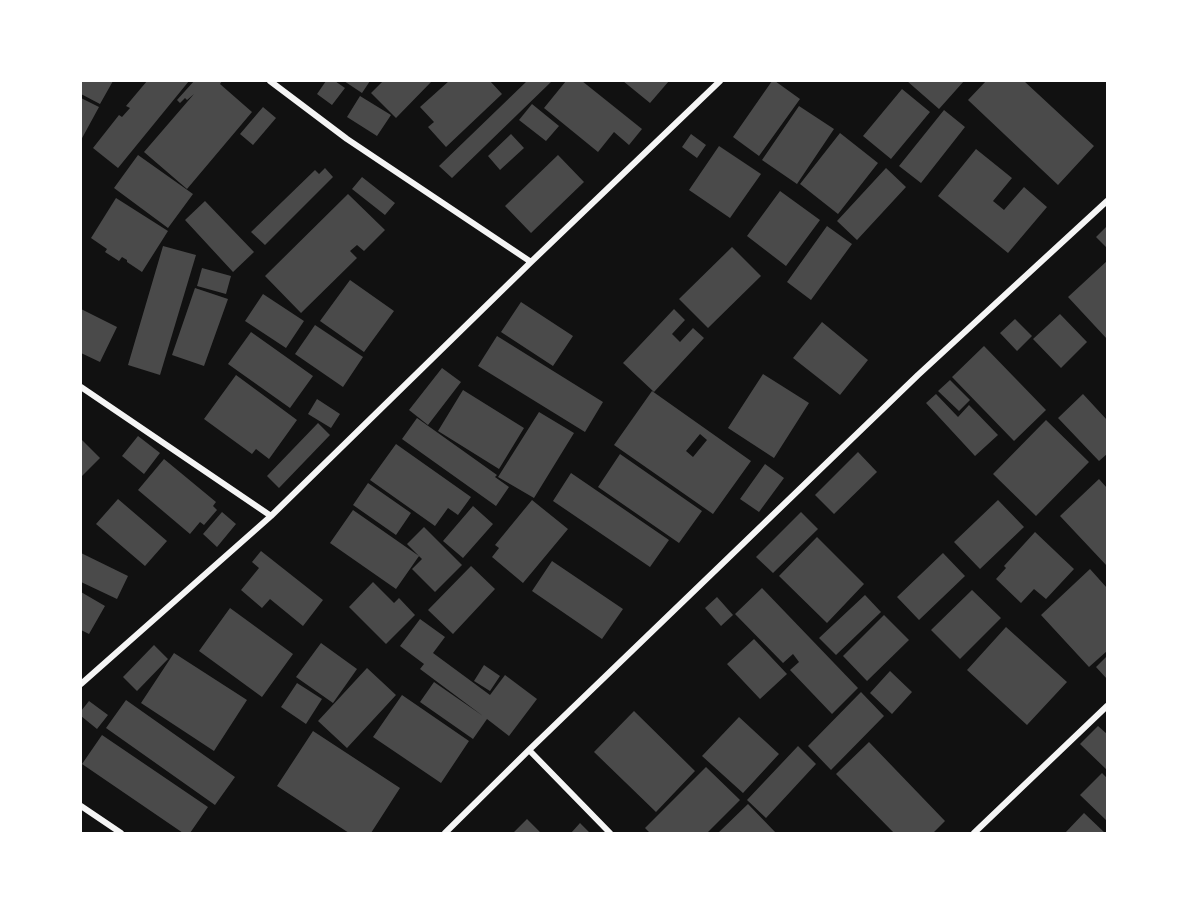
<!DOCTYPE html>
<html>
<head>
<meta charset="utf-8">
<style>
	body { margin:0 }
	#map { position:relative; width:1188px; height:914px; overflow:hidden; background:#111; font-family:"Libre Baskerville",serif }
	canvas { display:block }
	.frame { position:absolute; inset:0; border:82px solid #fff; pointer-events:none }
</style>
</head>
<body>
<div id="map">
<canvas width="1188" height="914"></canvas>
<div class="frame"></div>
</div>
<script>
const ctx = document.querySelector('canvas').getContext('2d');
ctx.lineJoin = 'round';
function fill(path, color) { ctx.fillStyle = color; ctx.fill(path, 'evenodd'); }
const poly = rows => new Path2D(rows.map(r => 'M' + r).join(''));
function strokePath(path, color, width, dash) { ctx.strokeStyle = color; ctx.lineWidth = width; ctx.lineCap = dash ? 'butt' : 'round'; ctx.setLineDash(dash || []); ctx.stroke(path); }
fill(poly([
	[81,81,113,81,100,104,81,94],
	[147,81,189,81,118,168,93,148,119,115,122,117,130,108,126,106],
	[194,81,222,81,220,84,252,112,187,189,144,152,194,94,187,100,185,98,180,103,177,100],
	[326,81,335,81,345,88,332,105,317,94],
	[344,81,370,81,362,93],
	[383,81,432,81,396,118,371,93],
	[449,81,490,81,502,94,446,147,428,127,434,122,420,107],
	[527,81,552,81,452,178,439,166],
	[566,81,582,81,642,129,629,145,614,132,598,152,544,108],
	[623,81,669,81,650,103],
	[772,81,775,81,800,99,759,156,733,137],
	[907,81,964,81,939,109],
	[986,81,1024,81,1094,146,1058,185,968,100],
	[902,89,930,112,891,159,863,136],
	[360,96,391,115,377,136,347,117],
	[81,98,99,107,81,140],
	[532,104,559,126,546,141,519,120],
	[799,106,834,129,797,184,762,160],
	[263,107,276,118,253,145,240,134],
	[944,110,965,127,921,183,899,166],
	[840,133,878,163,838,214,800,184],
	[511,134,524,148,500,170,488,156],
	[691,134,706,145,697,158,682,147],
	[719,146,761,174,730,218,689,190],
	[976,149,1012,178,993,201,1004,210,1024,187,1047,207,1008,253,938,196],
	[138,155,193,194,168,228,114,188],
	[558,155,584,182,531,233,505,206],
	[325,168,333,177,265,245,251,232,315,170,319,174],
	[886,168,906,187,857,240,837,221],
	[362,177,395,203,385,215,352,189],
	[780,191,820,220,786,266,747,236],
	[348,194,385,230,364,251,357,245,350,251,357,258,301,313,265,276],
	[116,198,168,231,142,272,127,262,127,260,122,257,119,261,105,252,107,249,91,238],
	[205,201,254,252,233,272,185,220],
	[827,226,852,244,811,300,787,282],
	[1107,226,1107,248,1096,237],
	[163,246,196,255,160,375,128,365],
	[732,247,761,276,708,328,679,299],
	[1107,261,1107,339,1068,297],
	[202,268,231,276,226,294,197,286],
	[350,280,394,311,364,352,320,321],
	[195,288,228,299,204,366,172,355],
	[263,294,304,321,286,348,245,321],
	[521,302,573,336,553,366,501,332],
	[81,309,117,327,100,362,81,353],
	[674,309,685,320,672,334,680,342,693,328,704,338,654,392,623,363],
	[1060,314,1087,342,1061,368,1033,339],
	[1015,319,1032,336,1017,351,1000,333],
	[822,322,868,360,840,395,793,358],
	[315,325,363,357,343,387,295,354],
	[251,332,313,376,290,408,228,364],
	[497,336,603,402,585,432,478,366],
	[984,346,1046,410,1014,441,952,377],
	[442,368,461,382,428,425,409,410],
	[763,374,809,403,774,458,728,428],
	[236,375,297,420,269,459,256,449,252,454,204,419],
	[950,380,970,400,959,411,938,391],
	[463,390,524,428,499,469,438,431],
	[652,391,751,461,713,514,614,445],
	[700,434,707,440,693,457,686,451],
	[936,394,958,417,969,405,998,435,975,456,926,403],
	[1083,394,1107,420,1107,454,1099,461,1058,418],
	[317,399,340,414,331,428,308,414],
	[539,412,574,433,534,498,498,477],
	[417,418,497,475,495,477,509,487,496,506,402,439],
	[1046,420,1089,462,1036,516,993,474],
	[318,423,330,435,279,488,267,476],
	[138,436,160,453,144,474,122,456],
	[81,439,100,458,81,477],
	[396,444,471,497,458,515,448,508,435,526,370,480],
	[858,452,877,472,834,514,815,495],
	[620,454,702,511,679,543,598,487],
	[164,459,216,502,213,506,217,510,204,525,200,522,190,534,138,490],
	[765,464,784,478,759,512,740,499],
	[571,473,669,540,650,567,553,501],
	[1099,479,1107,488,1107,566,1060,516],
	[368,483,411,513,396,535,353,505],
	[118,499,167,541,145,566,96,524],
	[532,500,568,529,523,583,492,557,499,548,495,545],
	[998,500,1024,527,980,569,954,542],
	[473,506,493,524,463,558,443,541],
	[353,510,419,556,396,589,330,543],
	[222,512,236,524,217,547,203,534],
	[801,512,818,529,773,573,756,557],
	[424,527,462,565,435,592,412,569,422,559,407,544],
	[1035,532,1074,569,1046,599,1034,589,1021,603,996,579,1006,568,1004,566],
	[817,537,864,584,827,623,779,576],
	[261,551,323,600,303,626,270,599,262,608,241,590,259,568,252,562],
	[81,553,128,576,117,599,81,582],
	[943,553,965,576,919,620,897,597],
	[552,561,623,609,602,639,532,591],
	[471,566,495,589,453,634,428,610],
	[1090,569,1107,588,1107,651,1089,667,1041,615],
	[373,582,394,603,399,598,415,615,386,644,349,607],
	[762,588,858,688,832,714,790,670,799,662,793,654,783,663,735,614],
	[972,590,1001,618,960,659,931,630],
	[81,592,105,606,89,634,81,630],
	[865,595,881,612,836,655,819,638],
	[717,597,733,615,721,626,705,608],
	[230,608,293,654,262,697,199,651],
	[884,615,909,640,867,681,843,656],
	[420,619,445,637,433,653,490,695,505,675,537,699,509,736,487,719,473,739,420,702,434,682,483,716,420,669,424,664,400,646],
	[1006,627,1067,682,1027,725,967,670],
	[754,639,787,674,760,699,727,664],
	[321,643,357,669,333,703,296,677],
	[154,645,168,659,137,691,123,677],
	[174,653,247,700,214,751,141,703],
	[1107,656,1107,679,1096,667],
	[484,665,500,676,490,691,474,681],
	[367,668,396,695,347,748,318,721],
	[890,671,912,692,892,714,870,693],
	[297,683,322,699,306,724,281,707],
	[861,692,884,716,831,770,808,746],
	[402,695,469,741,441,783,373,737],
	[126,700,235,777,215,805,106,728],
	[89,701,108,715,97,729,81,716,81,711],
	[634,711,695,771,656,812,594,752],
	[739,717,779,754,743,793,702,756],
	[1098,726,1107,734,1107,770,1080,744],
	[313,731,400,788,371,833,349,833,277,786],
	[102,735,208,807,190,833,183,833,82,764],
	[869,742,945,821,933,833,894,833,836,774],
	[798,746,816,764,766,818,747,800],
	[706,767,740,800,707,833,650,833,645,828],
	[1102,773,1107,778,1107,821,1080,795],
	[748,804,776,833,718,833],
	[1084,813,1105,833,1065,833],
	[527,819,541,833,513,833],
	[580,823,590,833,571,833]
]), '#4a4a4a');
strokePath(poly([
	[270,81,347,139,531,262],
	[81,387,271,516],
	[81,684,271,516,531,262,720,81],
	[529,750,610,833],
	[81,806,121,833],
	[445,833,529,750,918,375,1107,201],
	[974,833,1107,706]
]), '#f5f5f5', 6);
</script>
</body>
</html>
